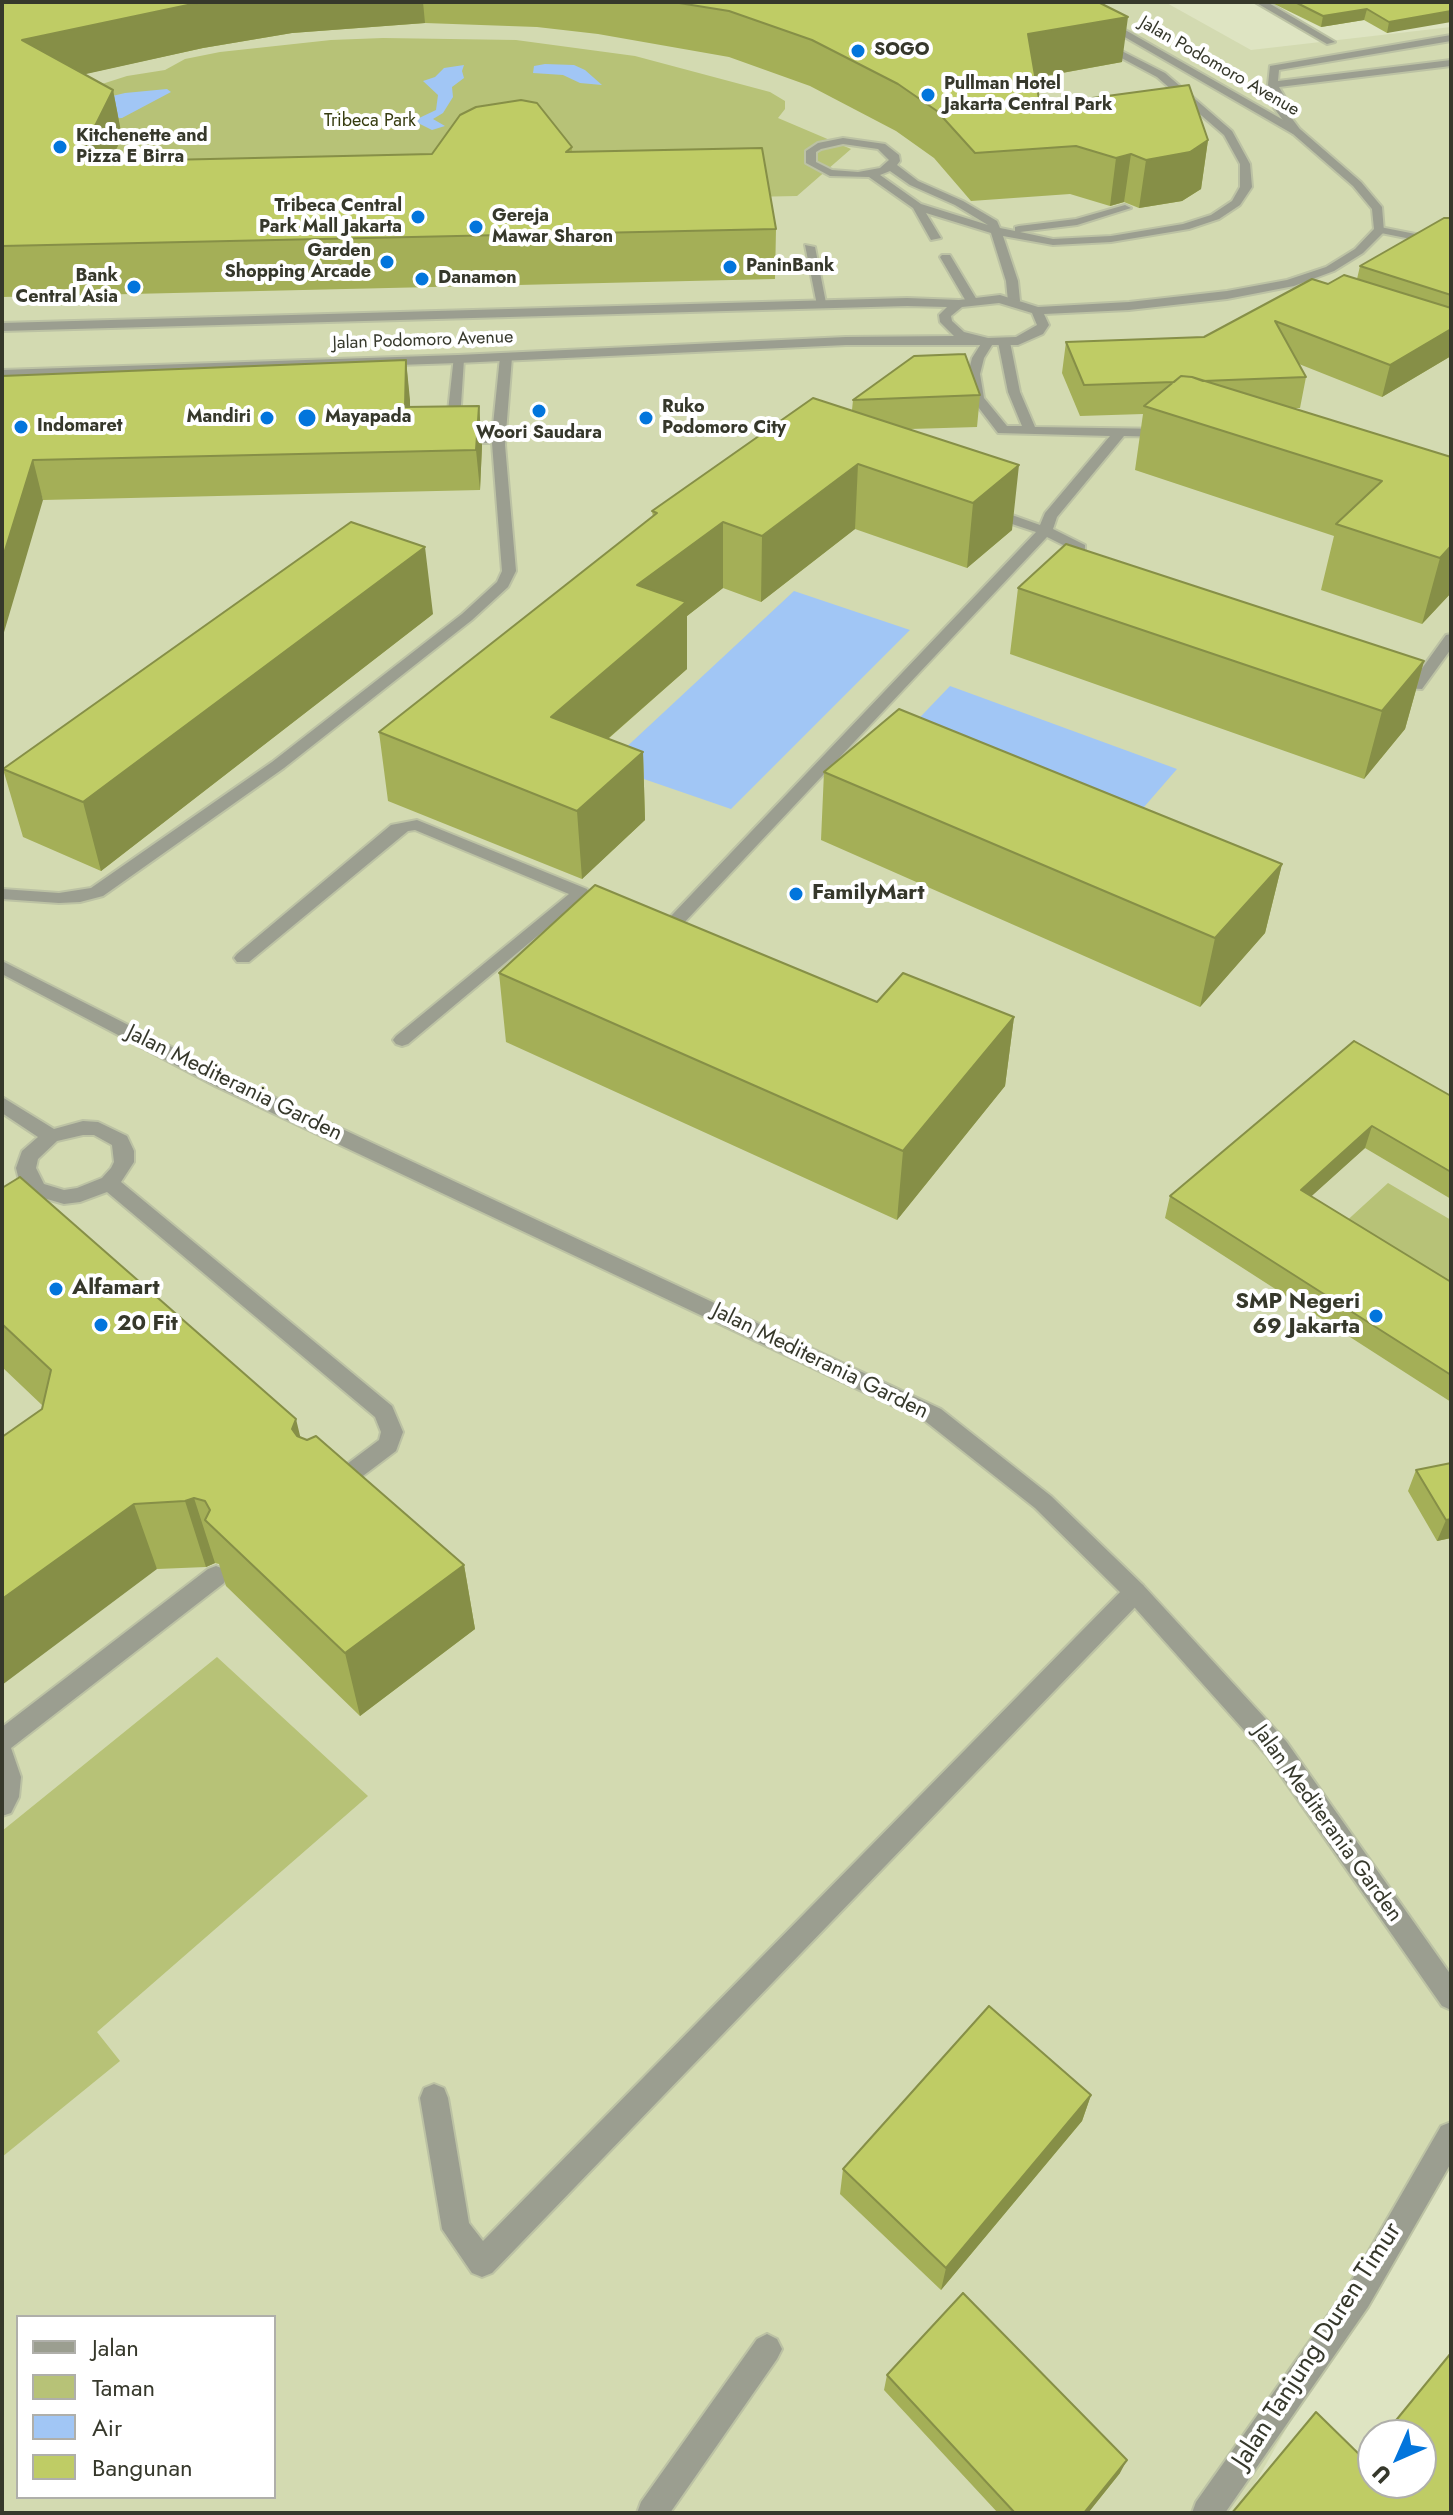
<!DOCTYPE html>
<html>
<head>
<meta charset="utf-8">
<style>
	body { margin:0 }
	#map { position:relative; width:1453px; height:2515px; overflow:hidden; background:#dee4c2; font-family:Jost,sans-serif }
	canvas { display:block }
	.frame { position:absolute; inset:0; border:4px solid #36382b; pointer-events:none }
	.legend { position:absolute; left:16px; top:2315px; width:260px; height:184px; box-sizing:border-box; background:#fff; border:2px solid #afafaa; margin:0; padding:10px 14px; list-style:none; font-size:24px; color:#36382b }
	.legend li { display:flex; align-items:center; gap:16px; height:40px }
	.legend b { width:40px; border:2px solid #afafaa }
	.north { position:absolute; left:1357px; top:2419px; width:80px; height:80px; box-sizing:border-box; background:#fff; border:2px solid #afafaa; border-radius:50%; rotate:225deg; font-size:22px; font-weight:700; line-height:32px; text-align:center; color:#36382b }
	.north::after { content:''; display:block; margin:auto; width:28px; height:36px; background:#0275dc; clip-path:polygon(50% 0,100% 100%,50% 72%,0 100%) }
</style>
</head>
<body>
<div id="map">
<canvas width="1453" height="2515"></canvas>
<div class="frame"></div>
<ul class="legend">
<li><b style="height:10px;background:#9b9e90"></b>Jalan</li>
<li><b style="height:22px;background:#b7c277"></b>Taman</li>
<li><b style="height:22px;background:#a1c6f5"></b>Air</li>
<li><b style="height:22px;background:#bfcc65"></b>Bangunan</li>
</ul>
<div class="north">U</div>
</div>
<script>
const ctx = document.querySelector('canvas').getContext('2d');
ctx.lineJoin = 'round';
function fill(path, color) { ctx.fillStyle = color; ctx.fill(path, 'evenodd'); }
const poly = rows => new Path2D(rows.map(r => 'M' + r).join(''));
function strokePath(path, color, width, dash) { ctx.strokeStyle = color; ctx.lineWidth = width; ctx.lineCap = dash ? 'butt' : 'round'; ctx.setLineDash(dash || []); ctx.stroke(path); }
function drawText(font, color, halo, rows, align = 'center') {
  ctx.font = font + ' Jost,sans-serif'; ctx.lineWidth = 8; ctx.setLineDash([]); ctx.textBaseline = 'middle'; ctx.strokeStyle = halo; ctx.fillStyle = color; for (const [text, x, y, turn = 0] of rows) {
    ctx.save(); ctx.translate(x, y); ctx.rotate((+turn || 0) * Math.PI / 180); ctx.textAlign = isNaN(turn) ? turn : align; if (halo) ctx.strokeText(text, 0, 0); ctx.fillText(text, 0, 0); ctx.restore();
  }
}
fill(poly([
	[2,2,1165,2,1251,50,1451,27,1451,2141,1238,2513,2,2513],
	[18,2317,274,2317,274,2497,18,2497]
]), '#d3dab1');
fill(poly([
	[383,38,516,40,635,56,770,92,785,101,785,109,778,118,851,149,797,196,110,210,52,100,127,76,165,70,185,59,220,52,331,40],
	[1388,1183,1451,1220,1451,1293,1341,1226],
	[217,1657,368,1796,97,2032,120,2061,2,2157,2,1831]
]), '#b7c277');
fill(poly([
	[545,64,574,65,585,70,602,85,580,83,563,75,533,73,534,66],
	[464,65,462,71,464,78,452,87,453,97,443,113,433,119,445,126,432,130,418,123,386,125,387,120,417,119,436,110,438,95,423,81,435,77,444,68],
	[167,89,171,92,122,118,2,125,41,113,125,93],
	[794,591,910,630,731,809,606,766],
	[950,686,1177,769,1131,822,903,735]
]), '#a1c6f5');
const lane = poly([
	[1451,35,1451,41,1279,70,1278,81,1451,60,1451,66,1279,87,1286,99,1284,108,1302,132,1301,134,1293,134,1274,108,1276,99,1268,85,1270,66,1451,35],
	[1102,41,1165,73,1232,131,1250,164,1252,187,1240,205,1219,219,1189,229,1111,242,1053,245,1003,236,1018,281,1020,301,1014,305,1008,301,1006,281,991,233,926,213,941,238,931,240,913,208,869,177,830,176,806,163,806,151,818,143,843,138,885,144,899,155,900,161,897,165,918,181,963,201,997,221,1000,228,1015,231,1015,227,1019,226,1076,219,1125,205,1131,208,1077,225,1020,232,1053,239,1111,236,1183,224,1211,215,1232,201,1240,187,1240,164,1224,135,1157,77,1099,46,1102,41],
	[843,144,878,149,889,160,880,168,858,172,832,170,816,162,816,152,821,149,843,144],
	[890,171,910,185,955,205,988,225,921,204,880,175,890,171],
	[1380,227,1451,241,1451,247,1376,232,1374,230,1380,227],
	[805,245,815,247,827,308,817,305,805,245],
	[942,255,950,255,977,300,975,303,967,303,940,257,942,255],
	[988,338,994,342,984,358,980,374,984,398,1007,426,1022,426,1008,392,998,342,1004,338,1010,342,1020,392,1035,427,1167,429,1174,433,1167,437,1124,436,1057,517,1053,529,1085,545,1085,551,1075,551,1047,537,665,943,653,943,650,939,653,935,1036,532,985,515,985,509,995,509,1040,525,1045,513,1110,436,998,433,972,399,968,374,972,358,984,339,988,338],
	[506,353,512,357,505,445,516,571,508,587,472,620,284,768,103,896,80,902,59,903,2,899,2,889,59,893,91,888,272,762,462,614,497,582,502,571,492,443,452,443,445,439,454,356,464,359,459,435,492,435,500,357,506,353],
	[1451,634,1451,649,1422,689,1387,687,1387,681,1392,679,1413,681,1446,635,1451,634],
	[417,820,587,889,589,893,408,1044,402,1046,396,1044,393,1040,396,1036,569,894,415,830,408,831,249,962,237,962,234,958,237,954,391,825,417,820],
	[2,1097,54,1129,83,1121,98,1122,127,1136,134,1151,134,1162,121,1182,392,1406,403,1432,396,1451,343,1491,335,1494,327,1491,324,1485,327,1479,379,1440,381,1432,375,1417,107,1192,80,1202,64,1204,30,1194,19,1180,16,1168,22,1151,38,1137,2,1113,2,1097],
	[83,1135,94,1135,112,1145,114,1162,111,1168,102,1178,77,1188,64,1190,44,1184,36,1168,38,1159,57,1141,83,1135],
	[216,1566,224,1569,227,1576,224,1583,11,1748,21,1777,19,1797,11,1813,2,1816,2,1727,208,1569,216,1566],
	[1135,1582,1143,1585,1146,1592,1143,1599,492,2273,482,2277,472,2273,442,2229,420,2098,424,2088,434,2084,444,2088,448,2098,469,2223,483,2241,1127,1585,1135,1582],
	[767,2334,777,2339,782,2349,777,2359,670,2513,637,2513,641,2502,757,2339,767,2334]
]);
const street = poly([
	[1064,2,1076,2,1301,130,1361,182,1382,207,1384,232,1363,253,1334,271,1294,286,1227,299,1129,310,1044,314,1049,325,1043,334,1018,345,846,345,458,363,2,378,2,370,458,355,846,337,954,336,940,322,939,315,947,307,907,306,2,331,2,323,907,298,959,300,1000,295,1038,307,1129,302,1227,291,1287,280,1326,267,1355,249,1374,229,1372,209,1353,186,1293,134,1064,2],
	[999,303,1032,313,1037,325,1016,337,988,338,964,332,952,321,951,316,962,307,999,303],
	[1255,2,1267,2,1335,42,1327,44,1255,2],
	[2,961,229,1076,941,1409,1051,1496,1143,1585,1286,1741,1451,1975,1451,2010,1442,2006,1268,1757,1127,1599,1035,1508,925,1421,215,1086,2,974,2,961],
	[1451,2122,1451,2163,1368,2307,1225,2513,1192,2513,1196,2502,1348,2287,1441,2126,1451,2122]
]);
strokePath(lane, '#bcc2a4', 4);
strokePath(street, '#bcc2a4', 4);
fill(lane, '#9b9e90');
fill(street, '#9b9e90');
fill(poly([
	[2,2,1098,2,1122,62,1035,78,1040,105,1208,140,1201,189,1182,201,1139,208,1124,202,1110,206,1070,194,971,201,934,158,896,131,810,86,729,57,598,34,537,27,425,23,292,33,203,48,84,74,113,90,122,137,111,161,432,154,572,147,572,151,776,229,775,279,2,297],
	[1270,2,1451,2,1387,33,1364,20,1321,27],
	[1451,218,1451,356,1382,397,1299,364,1306,377,1300,408,1293,408,1451,457,1451,593,1422,624,1321,590,1334,536,1135,470,1143,414,1080,416,1062,373,1066,342,1204,337,1328,284,1357,279,1360,266],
	[406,360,410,407,479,406,482,446,480,490,43,500,2,376],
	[980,395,977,427,910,429,1012,530,967,568,855,529,761,602,723,588,687,616,687,669,608,739,643,752,645,820,582,879,388,801,379,732,653,517,652,511,852,410,853,400],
	[1018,588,1424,661,1405,729,1364,779,1010,654],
	[433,614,101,871,23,837,3,769],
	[824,772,1282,864,1265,933,1200,1007,821,840],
	[499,973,877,1002,1014,1017,1005,1086,897,1220,506,1042],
	[1451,1096,1451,1199,1365,1148,1311,1196,1451,1282,1451,1402,1165,1218,1170,1196],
	[2,1188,301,1438,464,1565,475,1629,360,1716,226,1586,219,1564,215,1563,206,1567,157,1569,42,1409,43,1406,2,1367],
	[1451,1463,1451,1538,1437,1541,1408,1491,1416,1470],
	[1091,2095,1082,2121,941,2290,840,2194,843,2169],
	[887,2375,1120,2473,1088,2513,998,2513,884,2390]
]), '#a4af57');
fill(poly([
	[202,2,423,2,425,23,292,33,203,48,32,86,22,40],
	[1367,9,1364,20,1321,27,1323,16],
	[1451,11,1451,22,1387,33,1389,22],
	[1128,17,1122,62,1023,80,1028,34],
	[113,90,122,137,87,211,77,162],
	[1208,140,1201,189,1182,201,1139,208,1146,160],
	[1131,154,1124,202,1110,206,1116,158],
	[1451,329,1451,356,1382,397,1390,365],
	[406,360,410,400,410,447,405,407],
	[479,406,482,446,480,490,476,450],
	[33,460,43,500,2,639,2,560],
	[858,464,855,529,761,602,762,536],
	[1019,465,1012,530,967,568,973,503],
	[723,522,723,588,687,616,687,669,555,785,551,717,637,585],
	[1451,546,1451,593,1422,624,1440,558],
	[425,547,433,614,101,871,83,802],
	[1424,661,1405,729,1364,779,1382,711],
	[643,752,645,820,582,879,577,811],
	[1282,864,1265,933,1200,1007,1215,938],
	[1014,1017,1005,1086,897,1220,903,1151],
	[1372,1126,1365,1148,1294,1212,1301,1190],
	[296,1419,312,1485,292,1429],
	[194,1498,215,1563,206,1567,185,1501],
	[134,1504,157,1569,2,1685,2,1599],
	[1451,1519,1451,1538,1437,1541,1446,1520],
	[464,1565,475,1629,360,1716,345,1653],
	[1091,2095,1082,2121,941,2290,946,2268],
	[1127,2460,1120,2473,1088,2513,1084,2513]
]), '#868f47');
const building = poly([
	[2,2,202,2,22,40,113,90,77,162,432,154,460,115,476,107,521,100,537,103,572,147,566,152,762,148,776,229,2,246,2,2],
	[673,2,1098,2,1128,17,1028,34,1040,105,1189,85,1208,140,1190,152,1146,160,1131,154,1116,158,1076,146,975,153,937,111,898,84,812,40,729,11,673,2],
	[1295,2,1451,2,1451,11,1389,22,1367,9,1323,16,1295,2],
	[1444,218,1451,218,1451,295,1360,266,1444,218],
	[1344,275,1451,308,1451,329,1390,365,1275,321,1306,377,1203,381,1192,377,1181,376,1174,382,1084,385,1066,342,1204,337,1312,279,1328,284,1344,275],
	[965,354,980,395,853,400,914,356,965,354],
	[406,360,405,407,479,406,476,450,33,460,2,560,2,376,406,360],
	[1181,376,1192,377,1451,457,1451,546,1440,558,1336,524,1382,481,1144,406,1181,376],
	[813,398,1019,465,973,503,858,464,762,536,723,522,637,585,686,602,551,717,643,752,577,811,379,732,657,513,652,511,813,398],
	[351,522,425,547,83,802,3,769,351,522],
	[1066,544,1424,661,1382,711,1018,588,1066,544],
	[899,709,1282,864,1215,938,824,772,899,709],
	[595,885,877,1002,903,973,1014,1017,903,1151,499,973,595,885],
	[1354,1041,1451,1096,1451,1172,1372,1126,1301,1190,1451,1282,1451,1375,1170,1196,1354,1041],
	[20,1177,296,1419,292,1429,297,1436,307,1440,316,1436,464,1565,345,1653,205,1520,210,1510,205,1501,194,1498,185,1501,134,1504,2,1599,2,1437,42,1409,51,1370,2,1324,2,1188,20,1177],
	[1451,1463,1451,1519,1446,1520,1416,1470,1451,1463],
	[989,2006,1091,2095,946,2268,843,2169,989,2006],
	[963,2293,1127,2460,1084,2513,1015,2513,887,2375,963,2293],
	[1451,2353,1451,2513,1232,2513,1316,2412,1364,2459,1373,2448,1373,2483,1421,2483,1421,2435,1384,2435,1451,2353]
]);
fill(building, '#bfcc65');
strokePath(building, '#868f47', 2);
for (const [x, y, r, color] of [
	[858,51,8,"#0275dc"],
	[928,95,8,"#0275dc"],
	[60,147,8,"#0275dc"],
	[418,217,8,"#0275dc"],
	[476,227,8,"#0275dc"],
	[387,262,8,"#0275dc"],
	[730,267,8,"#0275dc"],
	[422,279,8,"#0275dc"],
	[134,287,8,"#0275dc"],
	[539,411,8,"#0275dc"],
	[267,418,8,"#0275dc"],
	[307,418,10,"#0275dc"],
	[646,418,8,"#0275dc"],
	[21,427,8,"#0275dc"],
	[796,894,8,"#0275dc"],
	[56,1289,8,"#0275dc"],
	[1376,1316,8,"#0275dc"],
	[101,1325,8,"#0275dc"]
]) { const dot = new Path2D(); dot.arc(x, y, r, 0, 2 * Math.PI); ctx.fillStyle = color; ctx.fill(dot); strokePath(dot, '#fff', 3); }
drawText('bold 18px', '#36382b', '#fff', [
	["SOGO",874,51],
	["Pullman Hotel",944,85],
	["Jakarta Central Park",944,106],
	["Kitchenette and",76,137],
	["Pizza E Birra",76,158],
	["Tribeca Central",402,207,"right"],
	["Park Mall Jakarta",402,228,"right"],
	["Gereja",492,217],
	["Mawar Sharon",492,238],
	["Garden",371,252,"right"],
	["Shopping Arcade",371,273,"right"],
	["PaninBank",746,267],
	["Bank",118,277,"right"],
	["Central Asia",118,298,"right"],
	["Danamon",438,279],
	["Ruko",662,408],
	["Podomoro City",662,429],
	["Mandiri",251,418,"right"],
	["Mayapada",325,418],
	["Indomaret",37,427],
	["Woori Saudara",539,434,"center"]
], 'left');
drawText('18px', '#36382b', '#fff', [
	["Jalan Podomoro Avenue",1219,67,30],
	["Jalan Podomoro Avenue",423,341,-2]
]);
drawText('18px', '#363b0f', '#fff', [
	["Tribeca Park",370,122]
]);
drawText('bold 22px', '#36382b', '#fff', [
	["FamilyMart",812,894],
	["Alfamart",72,1289],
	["SMP Negeri",1360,1303,"right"],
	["69 Jakarta",1360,1328,"right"],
	["20 Fit",117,1325]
], 'left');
drawText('22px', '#36382b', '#fff', [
	["Jalan Mediterania Garden",234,1084,26],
	["Jalan Mediterania Garden",820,1362,26],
	["Jalan Mediterania Garden",1327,1824,54]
]);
drawText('26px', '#36382b', '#fff', [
	["Jalan Tanjung Duren Timur",1318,2346,-57]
]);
</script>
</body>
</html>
